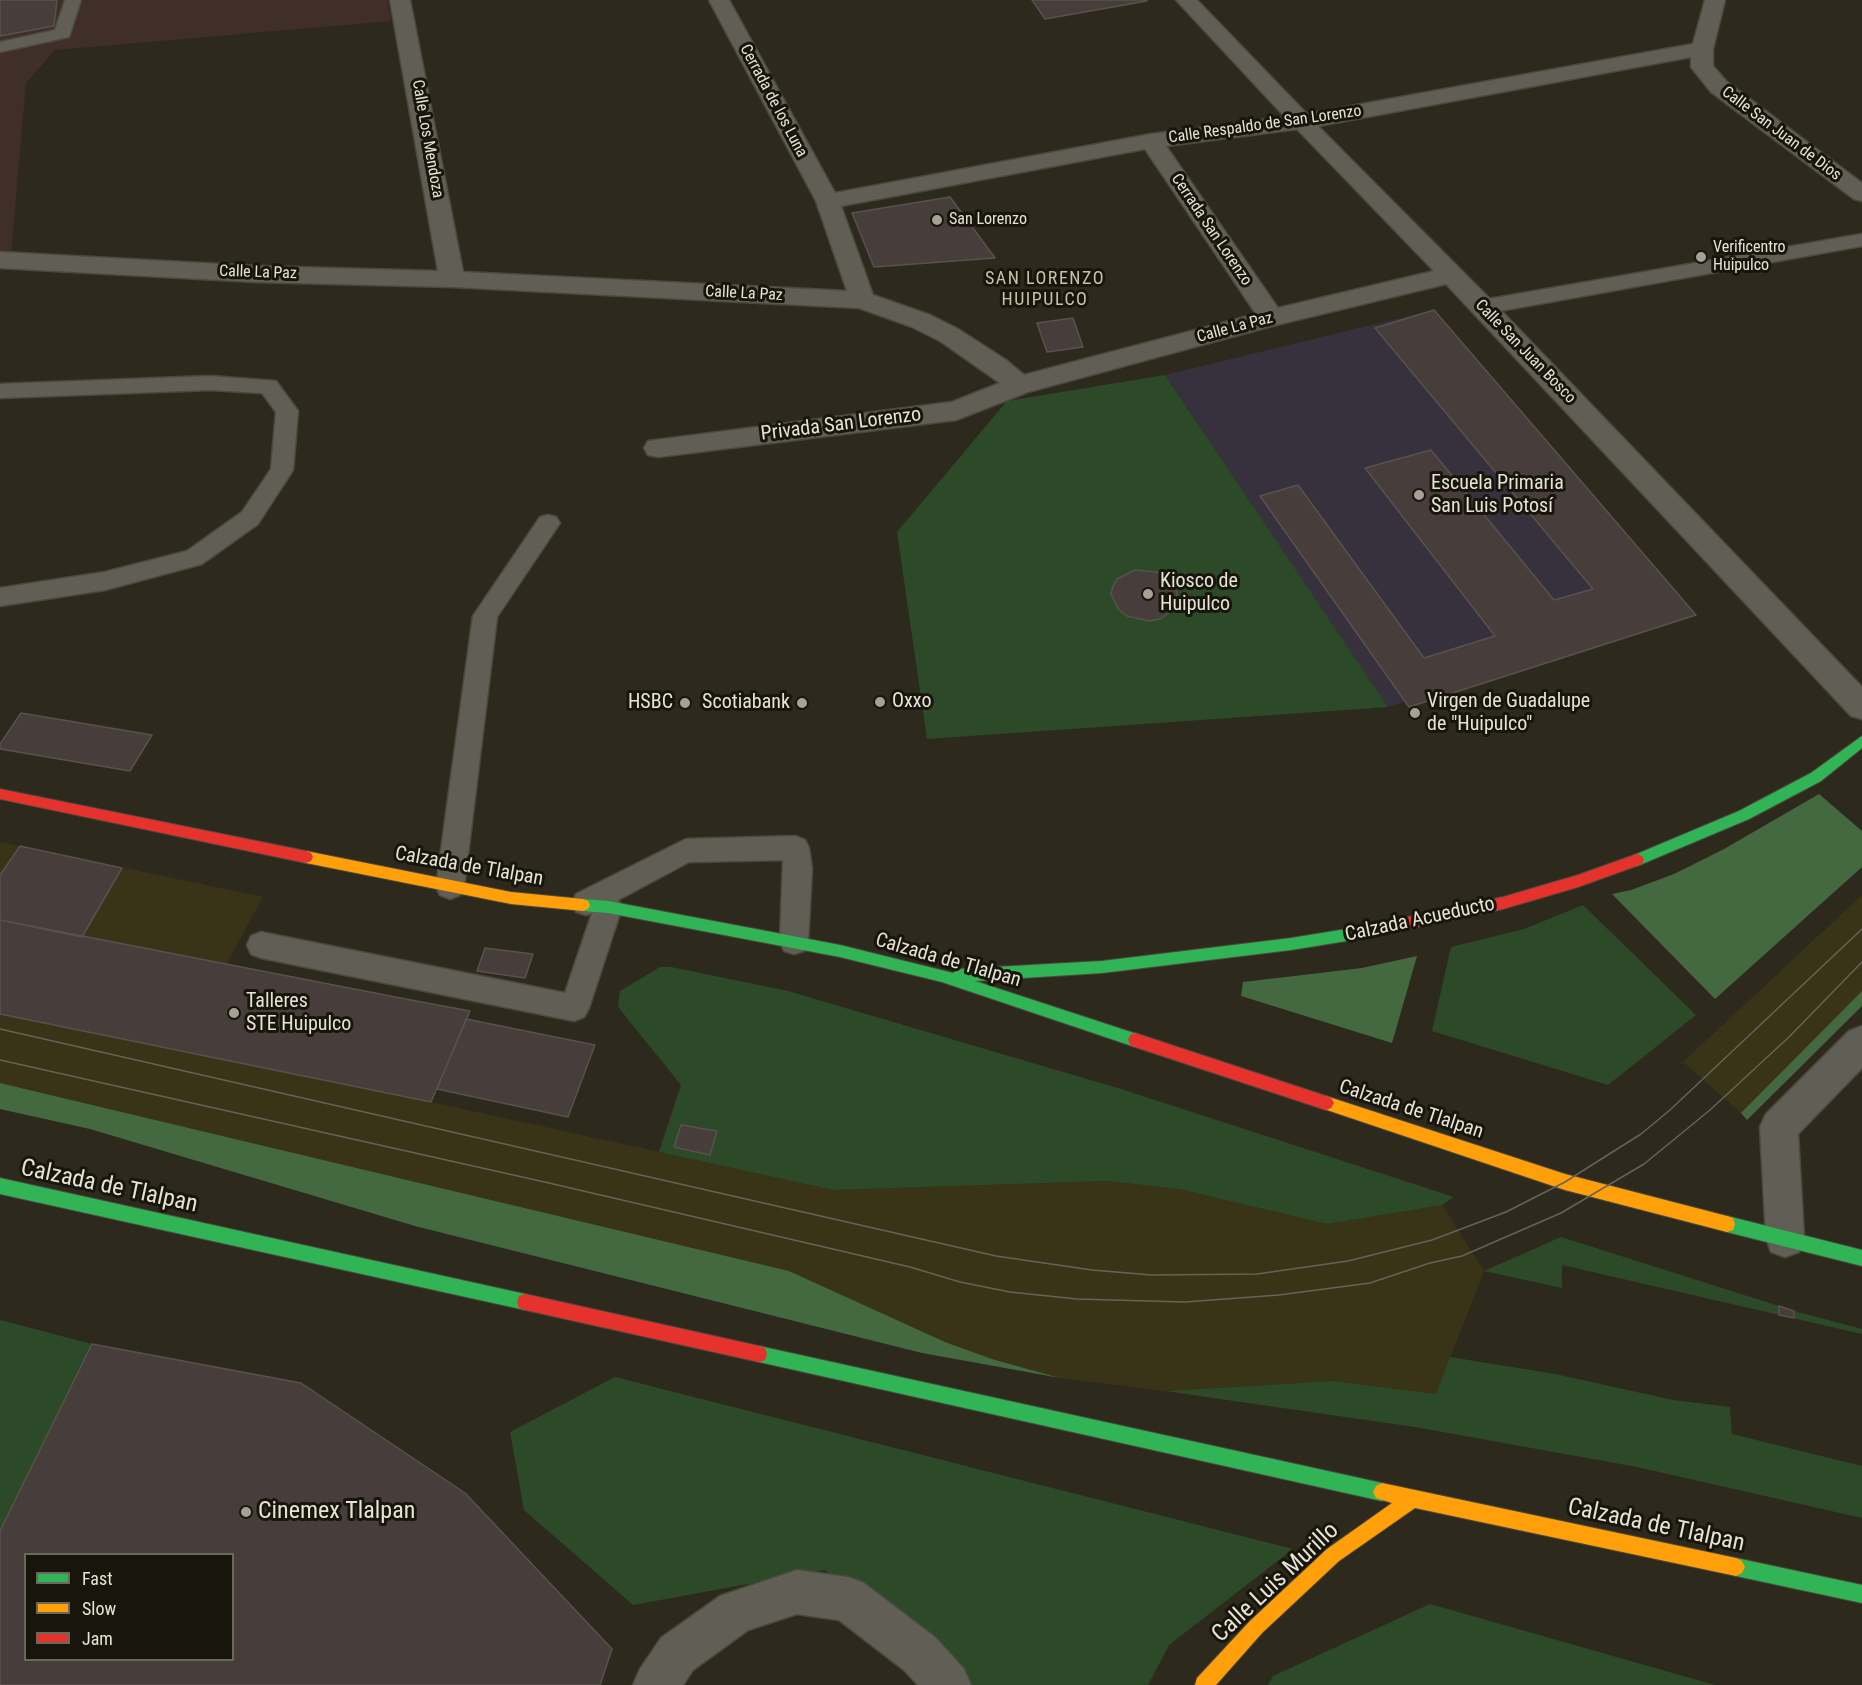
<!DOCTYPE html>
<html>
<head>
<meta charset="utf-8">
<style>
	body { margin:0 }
	#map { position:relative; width:1862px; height:1685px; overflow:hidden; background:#2d2a1d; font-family:"Roboto Condensed",sans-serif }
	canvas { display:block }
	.legend { position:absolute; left:24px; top:1553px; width:210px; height:108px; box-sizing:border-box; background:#18160c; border:2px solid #6a685c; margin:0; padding:8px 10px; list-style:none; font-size:18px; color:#e6e3d5 }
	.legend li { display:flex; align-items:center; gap:12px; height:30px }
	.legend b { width:30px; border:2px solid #6a685c }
</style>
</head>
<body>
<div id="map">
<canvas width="1862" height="1685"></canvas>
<ul class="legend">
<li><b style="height:8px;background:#30b455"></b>Fast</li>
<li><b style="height:8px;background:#ff9f0a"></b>Slow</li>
<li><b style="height:8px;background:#e5322d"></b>Jam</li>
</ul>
</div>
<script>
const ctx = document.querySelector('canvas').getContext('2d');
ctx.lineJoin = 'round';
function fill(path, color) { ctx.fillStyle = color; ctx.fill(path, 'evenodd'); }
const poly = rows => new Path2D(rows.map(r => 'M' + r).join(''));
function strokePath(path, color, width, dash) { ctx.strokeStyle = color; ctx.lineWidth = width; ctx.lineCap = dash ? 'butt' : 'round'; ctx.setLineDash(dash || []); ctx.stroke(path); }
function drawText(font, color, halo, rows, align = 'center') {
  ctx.font = font + ' "Roboto Condensed",sans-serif'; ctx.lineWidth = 6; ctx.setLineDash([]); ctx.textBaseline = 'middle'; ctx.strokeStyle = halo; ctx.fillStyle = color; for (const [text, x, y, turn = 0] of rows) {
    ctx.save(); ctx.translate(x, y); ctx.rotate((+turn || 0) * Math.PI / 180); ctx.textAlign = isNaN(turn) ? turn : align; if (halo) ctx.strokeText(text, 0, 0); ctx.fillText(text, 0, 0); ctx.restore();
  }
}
fill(poly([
	[0,842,263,897,226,964,470,1011,431,1102,833,1190,1107,1181,1179,1189,1327,1224,1442,1205,1484,1271,1436,1394,1333,1381,1165,1391,1060,1378,992,1359,945,1342,789,1271,0,1083],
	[1862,895,1862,991,1741,1113,1683,1062]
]), '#393417');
fill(poly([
	[0,0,387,0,391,21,55,50,26,83,11,253,0,253]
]), '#402f29');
fill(poly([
	[1434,310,1696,615,1388,707,1165,375]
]), '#37313d');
fill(poly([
	[1165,375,1388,707,927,739,897,532,1007,401],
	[1583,905,1696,1015,1608,1085,1432,1031,1451,947,1524,929],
	[660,967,671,967,788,991,1121,1089,1454,1197,1442,1205,1327,1224,1179,1189,1107,1181,833,1190,659,1152,681,1085,618,1007,620,991],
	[1561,1237,1779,1306,1780,1315,1793,1318,1794,1311,1862,1329,1862,1334,1562,1265,1562,1288,1484,1271],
	[0,1320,92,1344,0,1531],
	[1450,1357,1555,1374,1673,1400,1730,1407,1732,1434,1862,1466,1862,1518,1637,1467,1415,1427,1165,1391,1333,1381,1436,1394],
	[615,1377,1293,1549,1169,1645,1148,1685,954,1685,825,1570,633,1605,524,1510,510,1432],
	[1430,1604,1715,1685,1268,1685,1273,1676]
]), '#2c4a27');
fill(poly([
	[1819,794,1862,831,1862,867,1715,999,1612,894,1631,890,1674,874,1724,849],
	[1417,956,1392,1043,1241,996,1243,982,1362,968],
	[1862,991,1862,1006,1747,1120,1741,1113],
	[0,1083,789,1271,945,1342,992,1359,1060,1378,922,1353,415,1226,90,1129,0,1109]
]), '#44683f');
const building = poly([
	[0,0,57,0,54,26,0,36,0,0],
	[1032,0,1145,0,1147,1,1045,19,1032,0],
	[950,197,995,258,874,267,852,213,950,197],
	[1434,310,1696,615,1409,707,1260,496,1298,485,1424,658,1495,636,1365,468,1431,450,1554,600,1593,589,1375,328,1434,310],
	[1073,318,1083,347,1047,352,1037,323,1073,318],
	[1135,570,1157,572,1167,577,1177,592,1176,608,1160,619,1149,621,1127,616,1119,610,1111,594,1113,586,1117,579,1135,570],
	[21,713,152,735,130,771,0,749,0,744,21,713],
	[20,846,122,868,82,937,0,920,0,875,20,846],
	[0,920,416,1001,470,1011,431,1102,0,1014,0,920],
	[485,948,533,954,525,978,477,971,485,948],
	[466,1019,595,1045,568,1117,437,1089,466,1019],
	[681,1125,717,1131,710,1155,674,1147,681,1125],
	[1779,1306,1794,1311,1794,1318,1779,1315,1779,1306],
	[92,1344,301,1383,465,1493,612,1649,600,1685,0,1685,0,1531,92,1344],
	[26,1554,232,1554,232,1660,26,1660,26,1554]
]);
fill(building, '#473d3b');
strokePath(building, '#58524e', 1.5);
const lane = poly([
	[65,0,81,0,69,37,0,52,0,42,55,30,65,0],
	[1862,234,1862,246,1483,314,1476,312,1473,307,1476,302,1483,300,1862,234],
	[210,376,276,381,298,411,293,470,258,524,202,564,105,590,0,606,0,588,105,572,187,551,242,512,271,469,276,412,262,393,210,390,0,398,0,384,210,376],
	[548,515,556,517,560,523,497,617,464,887,460,895,450,899,440,895,436,887,473,616,540,517,548,515],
	[795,836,805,840,809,848,812,869,808,942,804,951,794,954,784,951,780,942,783,860,689,862,618,900,622,907,589,1008,584,1017,574,1021,261,958,251,954,247,945,251,936,261,932,565,993,592,913,586,915,576,912,572,903,576,894,686,839,795,836]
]);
const street = poly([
	[390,0,410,0,463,272,847,291,816,201,709,0,729,0,835,193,1151,134,1285,117,1176,0,1197,0,1307,114,1693,44,1705,0,1725,0,1713,49,1713,66,1727,82,1862,183,1862,201,1854,199,1711,92,1691,67,1691,57,1318,126,1492,301,1862,687,1862,719,1851,716,1446,284,1272,326,1028,392,956,420,658,457,648,455,644,448,648,441,952,402,1000,383,940,341,912,327,859,308,452,287,256,282,0,268,0,252,256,266,438,271,390,0],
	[1297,129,1434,271,1278,308,1166,146,1297,129],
	[1145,149,1256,314,1024,375,1006,360,958,329,930,315,873,295,841,206,1145,149],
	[1862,1026,1862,1068,1798,1134,1804,1238,1799,1252,1785,1257,1771,1252,1766,1238,1760,1127,1766,1114,1849,1031,1862,1026],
	[797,1570,848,1577,864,1583,936,1638,964,1669,971,1685,918,1685,904,1670,839,1620,797,1614,748,1630,693,1670,683,1685,633,1685,640,1669,661,1638,720,1596,797,1570]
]);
const fast = poly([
	[1862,736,1862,748,1821,781,1749,819,1642,864,1637,866,1632,864,1630,860,1632,856,1739,811,1811,773,1862,736],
	[583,899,608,901,840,945,953,973,959,969,1102,961,1291,938,1365,926,1370,928,1372,932,1370,936,1365,938,1291,950,1102,973,975,981,1140,1035,1142,1040,1140,1045,1135,1047,942,982,840,957,608,913,583,911,578,909,576,905,578,901,583,899],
	[0,1178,525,1294,531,1296,533,1302,531,1308,525,1310,0,1194,0,1178],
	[1727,1216,1862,1250,1862,1266,1727,1232,1721,1230,1719,1224,1721,1218,1727,1216],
	[759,1346,1382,1483,1388,1486,1391,1492,1388,1498,1382,1501,759,1362,753,1360,751,1354,753,1348,759,1346],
	[1736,1558,1862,1585,1862,1603,1736,1576,1730,1573,1727,1567,1730,1561,1736,1558]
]);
const slow = poly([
	[306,851,511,892,583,899,588,901,590,905,588,909,583,911,511,904,306,863,301,861,299,857,301,853,306,851],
	[1326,1096,1565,1174,1727,1216,1733,1218,1735,1224,1733,1230,1727,1232,1565,1190,1321,1108,1318,1103,1321,1098,1326,1096],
	[1382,1483,1736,1558,1742,1561,1745,1567,1742,1573,1736,1576,1415,1508,1339,1561,1262,1633,1216,1685,1195,1685,1197,1678,1250,1621,1327,1549,1392,1503,1376,1498,1373,1492,1376,1486,1382,1483]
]);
const jam = poly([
	[0,789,306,851,311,853,313,857,311,861,306,863,0,799,0,789],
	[1637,854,1642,856,1644,860,1642,864,1578,887,1503,909,1365,938,1360,936,1358,932,1360,928,1365,926,1503,897,1578,875,1637,854],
	[1135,1033,1326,1096,1331,1098,1334,1103,1331,1108,1326,1110,1135,1047,1130,1045,1128,1040,1130,1035,1135,1033],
	[525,1294,759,1346,765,1348,767,1354,765,1360,759,1362,525,1310,519,1308,517,1302,519,1296,525,1294]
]);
strokePath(lane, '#4b483d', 3);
strokePath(street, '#4b483d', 3);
strokePath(fast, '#4b483d', 2);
strokePath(slow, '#4b483d', 2);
strokePath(jam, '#4b483d', 2);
fill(lane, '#615f55');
fill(street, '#615f55');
fill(fast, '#30b455');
fill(slow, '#ff9f0a');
fill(jam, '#e5322d');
strokePath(poly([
	[0,1029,996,1256,1092,1270,1152,1275,1257,1274,1348,1261,1432,1240,1506,1212,1565,1182,1641,1134,1670,1110,1862,929],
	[0,1060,549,1183,910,1267,960,1282,1010,1292,1077,1299,1185,1302,1279,1295,1370,1283,1430,1263,1462,1256,1561,1213,1644,1164,1710,1110,1789,1037,1862,962]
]), '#656359', 1.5);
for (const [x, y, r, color] of [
	[937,220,6,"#a5a295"],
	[1701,257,6,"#a5a295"],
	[1419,495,6,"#a5a295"],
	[1148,594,6,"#a5a295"],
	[880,702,6,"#a5a295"],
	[685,703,6,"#a5a295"],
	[802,703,6,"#a5a295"],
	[1415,713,6,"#a5a295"],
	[234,1013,6,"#a5a295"],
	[246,1512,6,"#a5a295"]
]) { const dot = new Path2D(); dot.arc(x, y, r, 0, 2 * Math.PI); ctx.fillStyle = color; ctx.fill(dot); strokePath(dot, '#18160c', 2); }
drawText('16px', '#e6e3d5', '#18160c', [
	["Cerrada de los Luna",773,101,62],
	["Calle Respaldo de San Lorenzo",1265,125,-8],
	["Calle San Juan de Dios",1781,134,37],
	["Calle Los Mendoza",427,139,80],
	["Cerrada San Lorenzo",1211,230,56],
	["Calle La Paz",258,273,2],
	["Calle La Paz",744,294,3],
	["Calle La Paz",1235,328,-15],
	["Calle San Juan Bosco",1525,352,46]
]);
drawText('16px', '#e6e3d5', '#18160c', [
	["San Lorenzo",949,220],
	["Verificentro",1713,248],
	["Huipulco",1713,266]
], 'left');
ctx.letterSpacing = '1.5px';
drawText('18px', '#c7c1a5', '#18160c', [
	["SAN LORENZO",1045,279],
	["HUIPULCO",1045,300]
]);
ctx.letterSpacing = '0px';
drawText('20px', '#e6e3d5', '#18160c', [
	["Privada San Lorenzo",841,425,-7],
	["Calzada de Tlalpan",469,867,10],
	["Calzada Acueducto",1420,920,-12],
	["Calzada de Tlalpan",948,961,16],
	["Calzada de Tlalpan",1411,1110,18]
]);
drawText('20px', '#e6e3d5', '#18160c', [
	["Escuela Primaria",1431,484],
	["San Luis Potosí",1431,507],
	["Kiosco de",1160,582],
	["Huipulco",1160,605],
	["Oxxo",892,702],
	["Virgen de Guadalupe",1427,702],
	["de \"Huipulco\"",1427,725],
	["HSBC",673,703,"right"],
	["Scotiabank",790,703,"right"],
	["Talleres",246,1002],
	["STE Huipulco",246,1025]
], 'left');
drawText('24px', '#e6e3d5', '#18160c', [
	["Calzada de Tlalpan",109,1187,12],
	["Calzada de Tlalpan",1656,1526,12],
	["Calle Luis Murillo",1276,1583,-43]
]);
drawText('24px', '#e6e3d5', '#18160c', [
	["Cinemex Tlalpan",258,1512]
], 'left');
</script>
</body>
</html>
